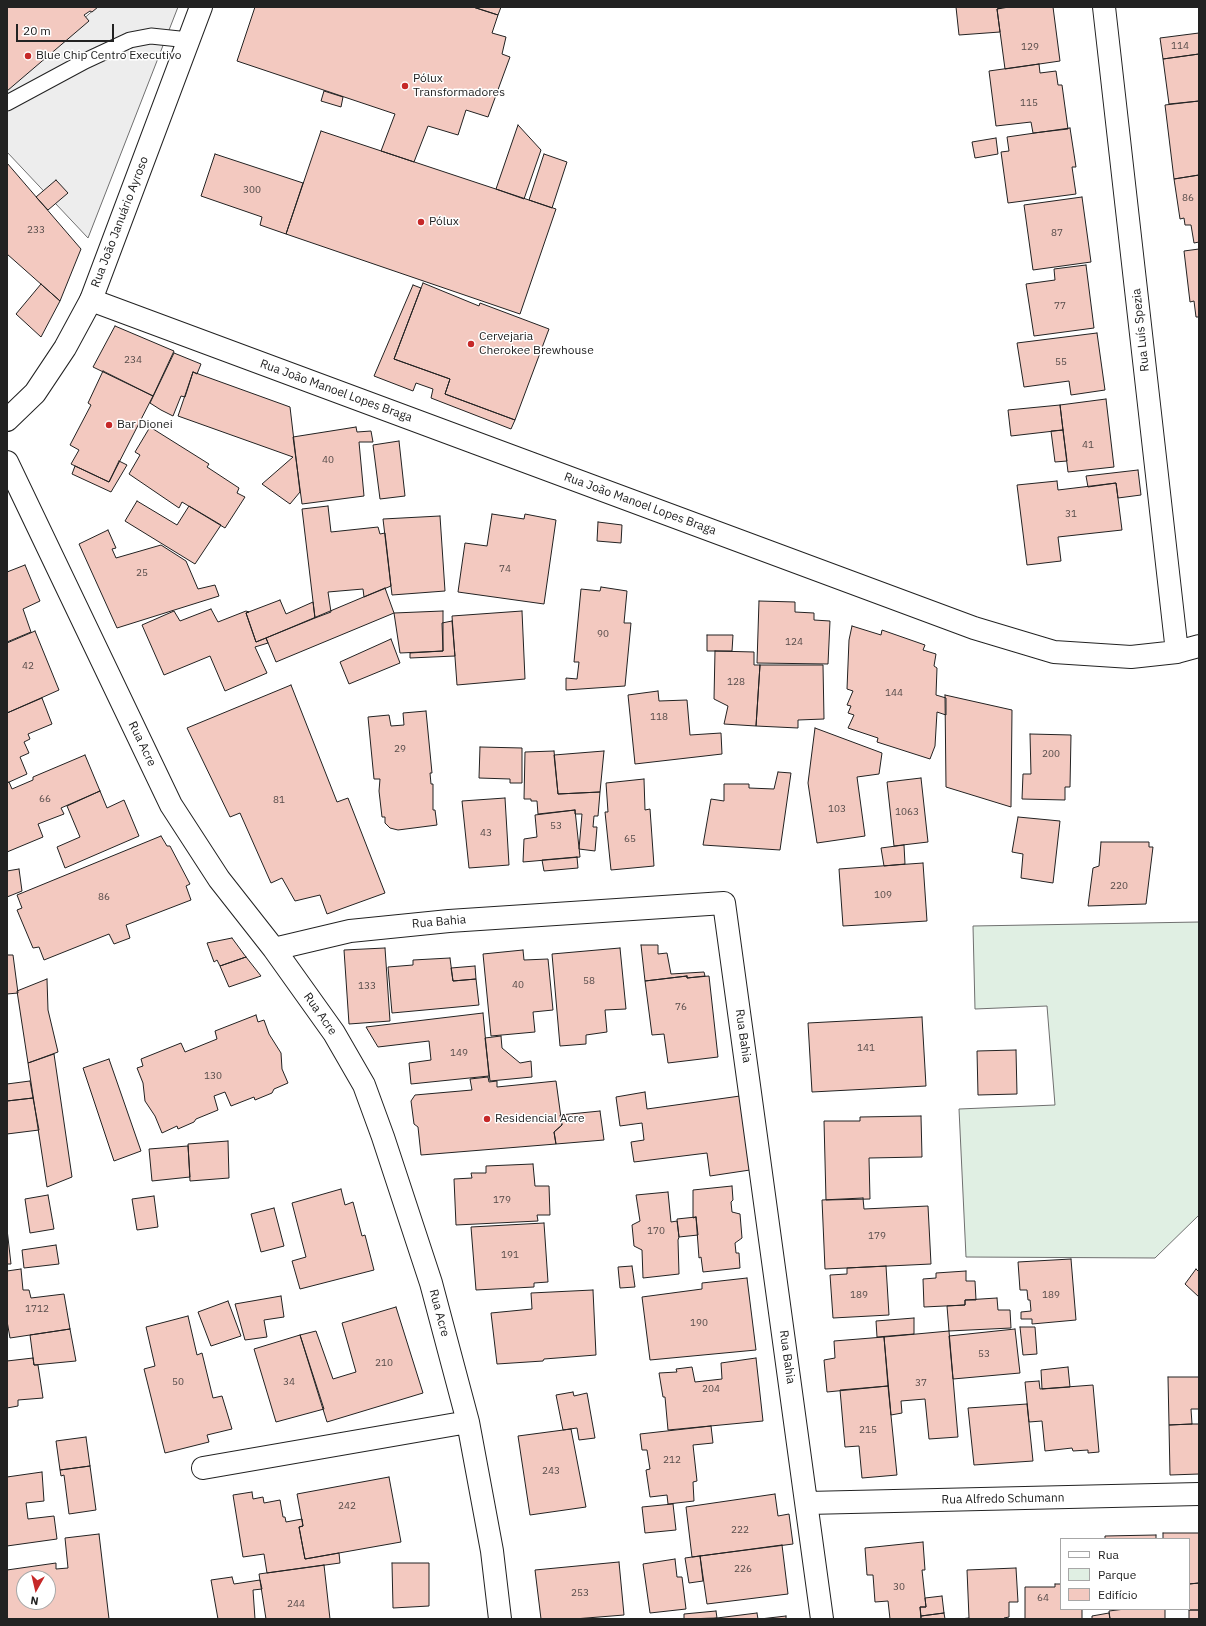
<!DOCTYPE html>
<html>
<head>
<meta charset="utf-8">
<style>
	body { margin:0 }
	#map { position:relative; width:1206px; height:1626px; overflow:hidden; background:#fff; font-family:"IBM Plex Sans",sans-serif }
	canvas { display:block }
	.frame { position:absolute; inset:0; border:8px solid #222; pointer-events:none }
	.legend { position:absolute; left:1060px; top:1538px; width:130px; height:72px; box-sizing:border-box; background:#fff; border:1px solid #a7a7a7; margin:0; padding:5px 7px; list-style:none; font-size:12px; color:#222 }
	.legend li { display:flex; align-items:center; gap:8px; height:20px }
	.legend b { width:20px; border:1px solid #a7a7a7 }
	.north { position:absolute; left:16px; top:1570px; width:40px; height:40px; box-sizing:border-box; background:#fff; border:1px solid #a7a7a7; border-radius:50%; rotate:188deg; font-size:11px; font-weight:700; line-height:16px; text-align:center; color:#222 }
	.north::after { content:''; display:block; margin:auto; width:14px; height:18px; background:#c62828; clip-path:polygon(50% 0,100% 100%,50% 72%,0 100%) }
	.scale { position:absolute; left:16px; top:24px; width:98px; height:18px; box-sizing:border-box; border:2px solid #222; border-top:0; padding-left:5px; font-size:12px; line-height:14px; white-space:nowrap; color:#222; -webkit-text-stroke:3px #fff; paint-order:stroke }
</style>
</head>
<body>
<div id="map">
<canvas width="1206" height="1626"></canvas>
<div class="frame"></div>
<ul class="legend">
<li><b style="height:5px;background:#fff"></b>Rua</li>
<li><b style="height:11px;background:#e0efe3"></b>Parque</li>
<li><b style="height:11px;background:#f3c9c0"></b>Edifício</li>
</ul>
<div class="north">N</div>
<div class="scale">20 m</div>
</div>
<script>
const ctx = document.querySelector('canvas').getContext('2d');
ctx.lineJoin = 'round';
function fill(path, color) { ctx.fillStyle = color; ctx.fill(path, 'evenodd'); }
const poly = rows => new Path2D(rows.map(r => 'M' + r).join(''));
function strokePath(path, color, width, dash) { ctx.strokeStyle = color; ctx.lineWidth = width; ctx.lineCap = dash ? 'butt' : 'round'; ctx.setLineDash(dash || []); ctx.stroke(path); }
function drawText(font, color, halo, rows, align = 'center') {
  ctx.font = font + ' "IBM Plex Sans",sans-serif'; ctx.lineWidth = 3; ctx.setLineDash([]); ctx.textBaseline = 'middle'; ctx.strokeStyle = halo; ctx.fillStyle = color; for (const [text, x, y, turn = 0] of rows) {
    ctx.save(); ctx.translate(x, y); ctx.rotate((+turn || 0) * Math.PI / 180); ctx.textAlign = isNaN(turn) ? turn : align; if (halo) ctx.strokeText(text, 0, 0); ctx.fillText(text, 0, 0); ctx.restore();
  }
}
const green = poly([
	[1199,922,1199,1215,1155,1258,966,1257,959,1109,1055,1105,1047,1006,975,1009,973,926,1199,922]
]);
fill(green, '#e0efe3');
strokePath(green, '#6f6f6f', 1);
const parking = poly([
	[97,7,178,7,88,238,7,152,7,86,97,7]
]);
fill(parking, '#ededed');
strokePath(parking, '#6f6f6f', 1);
const building = poly([
	[7,7,98,7,92,12,90,11,84,15,89,21,7,91,7,7],
	[255,7,473,7,498,15,492,33,506,37,502,54,510,57,488,117,466,110,458,135,428,126,414,162,381,151,395,114,237,61,255,7],
	[473,7,501,7,498,15,473,7],
	[956,7,1004,7,997,9,1000,32,959,35,956,7],
	[1009,7,1053,7,1060,61,1005,69,997,9,1009,7],
	[1199,33,1199,54,1163,59,1160,38,1199,33],
	[1199,54,1199,101,1169,104,1163,59,1199,54],
	[1039,64,1040,73,1056,71,1058,85,1062,85,1068,129,1033,133,1031,122,996,126,989,71,1039,64],
	[324,91,343,97,341,107,321,101,324,91],
	[1199,101,1199,175,1174,179,1165,105,1199,101],
	[518,125,541,150,524,199,496,189,518,125],
	[1070,128,1076,167,1072,167,1076,194,1008,203,1001,152,1009,151,1007,137,1070,128],
	[321,131,556,209,520,314,286,234,321,131],
	[996,138,998,154,975,158,972,142,996,138],
	[215,154,303,183,286,234,260,225,262,217,201,196,215,154],
	[544,154,567,162,552,208,529,200,544,154],
	[7,163,81,249,60,301,7,254,7,163],
	[1199,175,1199,242,1194,243,1191,225,1185,225,1184,218,1180,219,1174,179,1199,175],
	[56,180,68,193,48,210,36,197,56,180],
	[1082,197,1091,262,1033,270,1024,205,1082,197],
	[1199,249,1199,317,1196,317,1194,301,1190,302,1184,251,1199,249],
	[1086,265,1094,328,1034,336,1026,284,1055,280,1054,269,1086,265],
	[423,283,479,306,480,303,549,329,515,420,445,394,450,379,394,359,423,283],
	[41,284,60,301,41,337,16,314,41,284],
	[413,285,421,288,394,359,450,379,445,394,515,420,511,429,431,398,433,389,416,383,413,391,374,376,413,285],
	[115,326,174,351,153,396,93,367,115,326],
	[1097,333,1105,390,1071,395,1069,381,1024,387,1017,343,1097,333],
	[174,353,201,364,197,374,193,372,185,397,181,396,173,416,161,410,150,403,174,353],
	[103,371,153,396,109,482,71,464,79,450,70,445,91,405,88,403,103,371],
	[193,372,290,407,300,492,290,504,262,484,293,457,178,416,193,372],
	[1106,399,1114,467,1068,472,1060,405,1106,399],
	[1060,405,1063,430,1011,436,1008,410,1060,405],
	[150,427,209,464,207,467,239,488,237,493,245,497,225,528,182,502,179,508,129,474,140,455,135,452,150,427],
	[356,427,357,432,371,431,373,442,359,442,364,496,302,504,293,437,356,427],
	[1063,430,1067,461,1055,462,1051,431,1063,430],
	[399,441,405,496,380,499,373,445,399,441],
	[119,461,127,465,111,492,72,474,75,466,109,482,119,461],
	[1138,470,1141,495,1118,498,1116,483,1088,487,1086,476,1138,470],
	[1057,481,1058,490,1116,483,1122,530,1058,537,1061,561,1027,565,1017,485,1057,481],
	[137,501,177,525,189,506,221,525,195,564,125,521,137,501],
	[328,506,331,532,378,527,380,534,385,533,391,586,364,597,363,589,328,592,331,612,315,618,302,509,328,506],
	[492,514,524,519,525,514,556,520,544,604,458,592,465,543,487,546,492,514],
	[440,516,445,591,392,595,383,519,440,516],
	[598,522,622,525,621,543,597,541,598,522],
	[108,530,116,548,112,549,116,558,161,545,186,561,198,589,215,585,219,596,117,628,79,544,108,530],
	[25,565,40,601,23,609,31,632,7,642,7,572,25,565],
	[601,587,627,591,624,623,631,623,625,686,566,690,566,678,577,679,579,662,574,662,581,589,600,591,601,587],
	[385,588,394,613,276,662,266,638,385,588],
	[280,600,286,614,313,602,315,618,256,642,246,613,280,600],
	[759,601,795,602,795,612,814,613,814,620,830,621,828,664,757,663,759,601],
	[211,609,218,622,246,611,249,612,246,613,256,642,266,638,268,643,255,647,267,673,225,691,210,656,164,675,142,625,174,611,180,621,211,609],
	[443,611,443,651,400,653,394,613,443,611],
	[522,611,525,679,457,685,452,616,522,611],
	[452,621,455,656,410,658,410,653,443,651,442,623,452,621],
	[852,626,881,635,882,630,925,645,923,650,936,654,934,666,937,668,936,695,946,698,946,715,937,712,935,746,930,759,877,742,878,738,848,728,854,715,848,713,851,706,847,705,853,691,847,689,849,640,852,626],
	[35,631,59,690,7,713,7,643,35,631],
	[707,635,733,635,732,651,707,651,707,635],
	[391,639,400,663,349,684,340,662,391,639],
	[715,651,754,652,754,665,760,665,756,726,724,724,728,706,714,699,715,651],
	[760,665,823,665,824,719,798,720,798,728,756,726,760,665],
	[291,685,337,802,348,798,385,893,327,914,320,895,295,901,282,878,271,883,240,813,230,817,187,728,291,685],
	[658,691,659,701,687,700,690,735,721,733,722,754,635,764,628,695,658,691],
	[945,695,1012,710,1011,807,946,787,945,695],
	[42,698,52,724,28,734,30,739,24,742,29,753,20,757,27,774,7,783,7,713,42,698],
	[426,711,432,773,430,773,431,784,433,784,433,810,435,810,437,825,398,830,390,828,385,823,385,817,382,817,379,791,380,779,374,779,368,717,389,715,391,726,404,725,403,713,426,711],
	[815,728,882,753,879,774,857,777,865,836,817,843,808,783,815,728],
	[1030,734,1071,735,1070,787,1065,787,1065,800,1022,799,1023,774,1031,774,1030,734],
	[480,747,522,748,522,783,510,783,510,779,479,778,480,747],
	[554,751,558,794,600,792,598,816,594,816,593,827,597,827,595,851,579,849,582,814,575,814,575,810,538,814,537,801,531,801,531,799,524,799,525,752,554,751],
	[604,751,600,792,558,794,554,755,604,751],
	[85,755,100,791,61,808,64,814,38,824,43,837,7,852,7,783,9,782,12,789,33,780,33,777,85,755],
	[778,772,791,773,780,850,703,845,711,799,724,801,724,784,749,784,749,788,774,789,778,772],
	[921,778,928,842,894,846,887,782,921,778],
	[644,779,645,810,650,809,654,866,611,870,605,812,608,812,606,783,644,779],
	[100,791,107,808,124,800,139,836,65,868,57,847,80,837,67,806,100,791],
	[505,798,509,865,469,868,462,801,505,798],
	[575,810,580,857,523,862,524,839,537,837,535,815,575,810],
	[1018,817,1060,821,1053,883,1021,878,1023,854,1012,852,1018,817],
	[161,836,167,846,170,846,190,884,186,886,191,900,126,925,130,938,114,944,109,934,44,960,39,947,33,948,17,910,22,908,17,895,161,836],
	[1101,842,1149,842,1149,847,1153,847,1146,904,1088,906,1093,868,1099,866,1101,842],
	[904,845,905,864,884,866,881,848,904,845],
	[577,857,578,868,544,871,542,860,577,857],
	[923,863,927,921,843,926,839,869,923,863],
	[19,869,22,891,7,897,7,871,19,869],
	[232,938,246,957,220,966,217,960,214,962,207,943,232,938],
	[641,945,658,945,658,954,667,953,671,974,704,972,705,976,687,978,687,976,645,981,641,945],
	[385,948,390,1021,349,1024,344,950,385,948],
	[620,948,626,1009,605,1010,607,1032,586,1035,586,1044,560,1046,552,954,620,948],
	[523,950,524,960,548,959,553,1010,533,1012,535,1032,491,1036,483,954,523,950],
	[7,955,13,955,18,993,7,994,7,955],
	[246,957,261,976,229,987,220,966,246,957],
	[450,958,453,981,476,979,479,1005,392,1013,388,967,413,965,413,960,450,958],
	[475,966,476,979,453,981,451,968,475,966],
	[687,976,687,978,709,976,718,1057,668,1063,664,1034,652,1035,645,981,687,976],
	[47,979,48,1010,58,1052,28,1063,17,991,47,979],
	[483,1013,489,1076,411,1084,409,1063,431,1060,429,1041,378,1047,366,1027,483,1013],
	[256,1015,258,1022,264,1020,269,1034,281,1053,282,1069,288,1083,274,1089,272,1093,255,1100,254,1097,231,1106,225,1092,214,1096,218,1110,196,1119,194,1122,178,1129,177,1126,162,1133,155,1116,145,1101,143,1083,137,1068,143,1066,141,1059,181,1043,185,1052,217,1039,215,1031,256,1015],
	[922,1017,926,1086,812,1092,808,1023,922,1017],
	[501,1036,502,1048,520,1063,531,1061,532,1077,490,1081,485,1038,501,1036],
	[1016,1050,1017,1094,978,1095,977,1051,1016,1050],
	[54,1054,72,1177,47,1187,28,1063,54,1054],
	[109,1059,141,1151,114,1161,83,1068,109,1059],
	[488,1077,489,1082,497,1081,497,1087,556,1081,562,1125,554,1132,556,1144,421,1155,418,1127,414,1124,411,1101,415,1095,472,1090,470,1079,488,1077],
	[30,1081,33,1098,7,1101,7,1084,30,1081],
	[645,1092,647,1109,740,1096,750,1170,710,1176,707,1153,634,1162,631,1142,644,1140,642,1123,620,1126,616,1097,645,1092],
	[33,1098,39,1130,7,1134,7,1101,33,1098],
	[600,1111,604,1140,556,1144,554,1132,562,1125,560,1115,600,1111],
	[921,1116,922,1157,869,1158,870,1199,826,1200,824,1121,860,1121,860,1117,921,1116],
	[228,1141,229,1178,190,1181,188,1144,228,1141],
	[188,1146,190,1177,152,1181,149,1149,188,1146],
	[533,1164,535,1186,549,1186,550,1215,537,1215,538,1221,456,1225,454,1179,472,1178,471,1173,486,1173,486,1166,533,1164],
	[732,1186,733,1200,731,1202,732,1212,740,1214,742,1238,735,1243,736,1253,739,1253,740,1268,703,1272,701,1257,699,1258,696,1217,693,1218,693,1190,732,1186],
	[341,1189,345,1205,353,1202,362,1236,365,1235,374,1270,300,1289,292,1261,306,1257,292,1203,341,1189],
	[668,1192,671,1222,677,1221,679,1237,678,1240,679,1274,643,1278,642,1250,634,1246,632,1225,640,1221,636,1195,668,1192],
	[48,1195,54,1229,30,1233,25,1199,48,1195],
	[154,1196,158,1227,137,1230,132,1199,154,1196],
	[863,1198,864,1209,928,1206,931,1264,825,1269,822,1200,863,1198],
	[274,1208,284,1246,261,1252,251,1214,274,1208],
	[696,1217,698,1235,679,1237,677,1219,696,1217],
	[544,1223,548,1282,534,1283,534,1287,476,1290,471,1227,544,1223],
	[7,1229,11,1264,7,1264,7,1229],
	[56,1245,59,1264,24,1268,22,1250,56,1245],
	[1071,1259,1076,1320,1032,1324,1032,1319,1021,1319,1021,1312,1031,1311,1030,1300,1028,1300,1027,1290,1020,1290,1018,1262,1071,1259],
	[632,1266,635,1287,620,1288,618,1267,632,1266],
	[886,1266,889,1315,833,1318,830,1275,847,1274,847,1268,886,1266],
	[21,1269,23,1290,29,1290,31,1298,64,1294,70,1329,10,1338,7,1321,7,1271,21,1269],
	[1196,1269,1199,1272,1199,1297,1185,1284,1196,1269],
	[966,1271,966,1281,975,1281,976,1300,965,1300,965,1305,924,1307,923,1279,936,1278,936,1273,966,1271],
	[747,1278,756,1350,650,1360,642,1297,702,1289,702,1283,747,1278],
	[593,1290,596,1355,544,1359,543,1361,497,1364,491,1313,532,1309,531,1293,593,1290],
	[281,1296,284,1317,264,1320,267,1337,245,1340,235,1304,281,1296],
	[997,1298,998,1310,1010,1310,1011,1328,949,1331,947,1306,965,1305,965,1300,997,1298],
	[228,1301,241,1336,211,1346,198,1312,228,1301],
	[396,1307,423,1393,327,1422,300,1335,316,1331,333,1379,356,1372,342,1323,396,1307],
	[188,1316,197,1355,202,1353,213,1398,222,1396,232,1429,207,1435,209,1442,165,1453,144,1369,155,1366,146,1327,188,1316],
	[914,1318,914,1334,877,1337,876,1321,914,1318],
	[1020,1327,1035,1327,1037,1354,1023,1355,1020,1327],
	[70,1329,76,1361,34,1365,30,1335,70,1329],
	[1015,1329,1020,1373,953,1379,949,1336,1015,1329],
	[949,1331,958,1437,929,1439,925,1399,901,1401,902,1413,891,1415,884,1337,949,1331],
	[300,1335,324,1409,276,1422,254,1349,300,1335],
	[884,1337,888,1386,827,1392,824,1360,835,1358,834,1341,884,1337],
	[33,1358,34,1365,38,1365,43,1398,18,1400,18,1406,7,1408,7,1361,33,1358],
	[756,1358,763,1421,668,1430,665,1397,663,1397,659,1373,677,1372,676,1369,692,1367,695,1382,722,1379,721,1363,756,1358],
	[1068,1367,1070,1387,1042,1389,1041,1370,1068,1367],
	[1168,1377,1199,1377,1199,1409,1191,1409,1192,1424,1169,1425,1168,1377],
	[1039,1381,1040,1389,1093,1385,1099,1452,1088,1453,1088,1450,1073,1451,1072,1448,1045,1451,1042,1421,1029,1422,1025,1382,1039,1381],
	[888,1386,897,1475,862,1478,859,1446,845,1447,840,1390,888,1386],
	[573,1392,574,1396,587,1393,595,1438,579,1440,577,1428,563,1430,556,1395,573,1392],
	[1027,1404,1033,1461,974,1465,968,1408,1027,1404],
	[1192,1424,1199,1424,1199,1474,1170,1475,1169,1425,1192,1424],
	[711,1426,713,1443,693,1445,697,1481,693,1482,694,1501,668,1504,667,1495,650,1497,646,1470,650,1469,647,1450,642,1450,640,1434,711,1426],
	[571,1429,586,1507,530,1515,518,1436,571,1429],
	[86,1437,90,1466,60,1470,56,1441,86,1437],
	[90,1466,96,1510,69,1514,64,1475,61,1476,60,1470,90,1466],
	[42,1472,44,1501,26,1503,28,1519,54,1516,57,1539,7,1546,7,1477,42,1472],
	[389,1477,401,1542,305,1559,299,1527,303,1526,297,1494,389,1477],
	[252,1492,253,1499,263,1497,264,1503,280,1500,283,1517,285,1517,286,1522,302,1519,303,1526,299,1527,305,1559,339,1553,340,1563,267,1573,264,1554,243,1557,233,1495,252,1492],
	[775,1494,778,1516,789,1514,793,1544,692,1557,686,1507,775,1494],
	[673,1504,676,1530,645,1533,642,1507,673,1504],
	[1163,1533,1199,1533,1199,1583,1189,1584,1189,1539,1163,1539,1163,1533],
	[99,1534,109,1619,7,1619,7,1570,56,1563,56,1569,68,1568,65,1538,99,1534],
	[24,1578,48,1578,48,1602,24,1602,24,1578],
	[1156,1535,1156,1539,1105,1539,1105,1536,1156,1535],
	[923,1542,925,1570,922,1570,926,1607,920,1607,921,1619,890,1619,888,1601,875,1602,873,1575,867,1575,865,1548,923,1542],
	[782,1545,788,1594,707,1604,700,1556,782,1545],
	[700,1556,703,1581,689,1583,685,1558,700,1556],
	[675,1559,677,1577,682,1577,686,1609,650,1613,643,1564,675,1559],
	[619,1562,624,1615,574,1619,541,1619,535,1570,619,1562],
	[392,1563,429,1563,429,1606,393,1608,392,1563],
	[324,1565,330,1619,266,1619,259,1574,324,1565],
	[1016,1568,1018,1602,1009,1602,1009,1617,1004,1618,1004,1619,960,1619,969,1618,967,1570,1016,1568],
	[232,1577,234,1584,260,1580,262,1589,253,1590,255,1619,218,1619,211,1580,232,1577],
	[1199,1583,1199,1610,1189,1610,1189,1584,1199,1583],
	[1055,1584,1061,1584,1061,1609,1082,1609,1082,1619,1025,1619,1025,1587,1055,1587,1055,1584],
	[942,1596,944,1613,921,1616,920,1607,926,1607,925,1598,942,1596],
	[1125,1609,1165,1609,1165,1619,1110,1619,1109,1611,1125,1609],
	[1189,1610,1199,1610,1199,1619,1189,1619,1189,1610],
	[716,1611,717,1618,684,1619,684,1614,716,1611],
	[757,1613,758,1619,711,1619,717,1618,757,1613],
	[944,1613,945,1619,921,1619,921,1616,944,1613],
	[1109,1613,1110,1619,1092,1619,1092,1616,1109,1613],
	[786,1616,786,1619,760,1619,786,1616]
]);
fill(building, '#f3c9c0');
strokePath(building, '#222', 1);
const service = poly([
	[7,103,85,61,130,40,151,36,189,40]
]);
const minor = poly([
	[1104,7,1177,652],
	[91,300,974,628,1054,652,1131,657,1177,652,1199,646],
	[7,462,171,805,219,879,274,949,334,1033,364,1085,383,1137,431,1283,468,1422,492,1551,500,1619],
	[274,949,350,931,449,921,724,903,822,1619],
	[203,1468,468,1422],
	[807,1503,1199,1494]
]);
const secondary = poly([
	[7,420,35,393,65,348,91,300,201,7]
]);
strokePath(service, '#222', 17);
strokePath(minor, '#222', 24);
strokePath(secondary, '#222', 24);
strokePath(service, '#fff', 15);
strokePath(minor, '#fff', 22);
strokePath(secondary, '#fff', 22);
for (const [x, y, r, color] of [
	[28,56,4,"#c62828"],
	[405,86,4,"#c62828"],
	[421,222,4,"#c62828"],
	[471,344,4,"#c62828"],
	[109,425,4,"#c62828"],
	[487,1119,4,"#c62828"]
]) { const dot = new Path2D(); dot.arc(x, y, r, 0, 2 * Math.PI); ctx.fillStyle = color; ctx.fill(dot); strokePath(dot, '#fff', 1.5); }
drawText('10px', '#564c4a', null, [
	["114",1180,46],
	["129",1030,47],
	["115",1029,103],
	["300",252,190],
	["86",1188,198],
	["233",36,230],
	["87",1057,233],
	["77",1060,306],
	["234",133,360],
	["55",1061,362],
	["41",1088,445],
	["40",328,460],
	["31",1071,514],
	["74",505,569],
	["25",142,573],
	["90",603,634],
	["124",794,642],
	["42",28,666],
	["128",736,682],
	["144",894,693],
	["118",659,717],
	["29",400,749],
	["200",1051,754],
	["66",45,799],
	["81",279,800],
	["103",837,809],
	["1063",907,812],
	["53",556,826],
	["43",486,833],
	["65",630,839],
	["220",1119,886],
	["109",883,895],
	["86",104,897],
	["58",589,981],
	["40",518,985],
	["133",367,986],
	["76",681,1007],
	["141",866,1048],
	["149",459,1053],
	["130",213,1076],
	["179",502,1200],
	["170",656,1231],
	["179",877,1236],
	["191",510,1255],
	["189",859,1295],
	["189",1051,1295],
	["1712",37,1309],
	["190",699,1323],
	["53",984,1354],
	["210",384,1363],
	["50",178,1382],
	["34",289,1382],
	["37",921,1383],
	["204",711,1389],
	["215",868,1430],
	["212",672,1460],
	["243",551,1471],
	["242",347,1506],
	["222",740,1530],
	["226",743,1569],
	["30",899,1587],
	["253",580,1593],
	["64",1043,1598],
	["244",296,1604]
]);
drawText('12px', '#222', '#fff', [
	["Blue Chip Centro Executivo",36,56],
	["Pólux",413,79],
	["Transformadores",413,93],
	["Pólux",429,222],
	["Cervejaria",479,337],
	["Cherokee Brewhouse",479,351],
	["Bar Dionei",117,425],
	["Residencial Acre",495,1119]
], 'left');
drawText('12px', '#222', '#fff', [
	["Rua João Januário Ayroso",120,222,-69],
	["Rua Luís Spezia",1141,330,-96],
	["Rua João Manoel Lopes Braga",336,391,20],
	["Rua João Manoel Lopes Braga",640,504,20],
	["Rua Acre",142,744,64],
	["Rua Bahia",439,922,-5],
	["Rua Acre",320,1014,55],
	["Rua Bahia",743,1036,82],
	["Rua Acre",439,1313,75],
	["Rua Bahia",787,1357,82],
	["Rua Alfredo Schumann",1003,1499,-1]
]);
</script>
</body>
</html>
